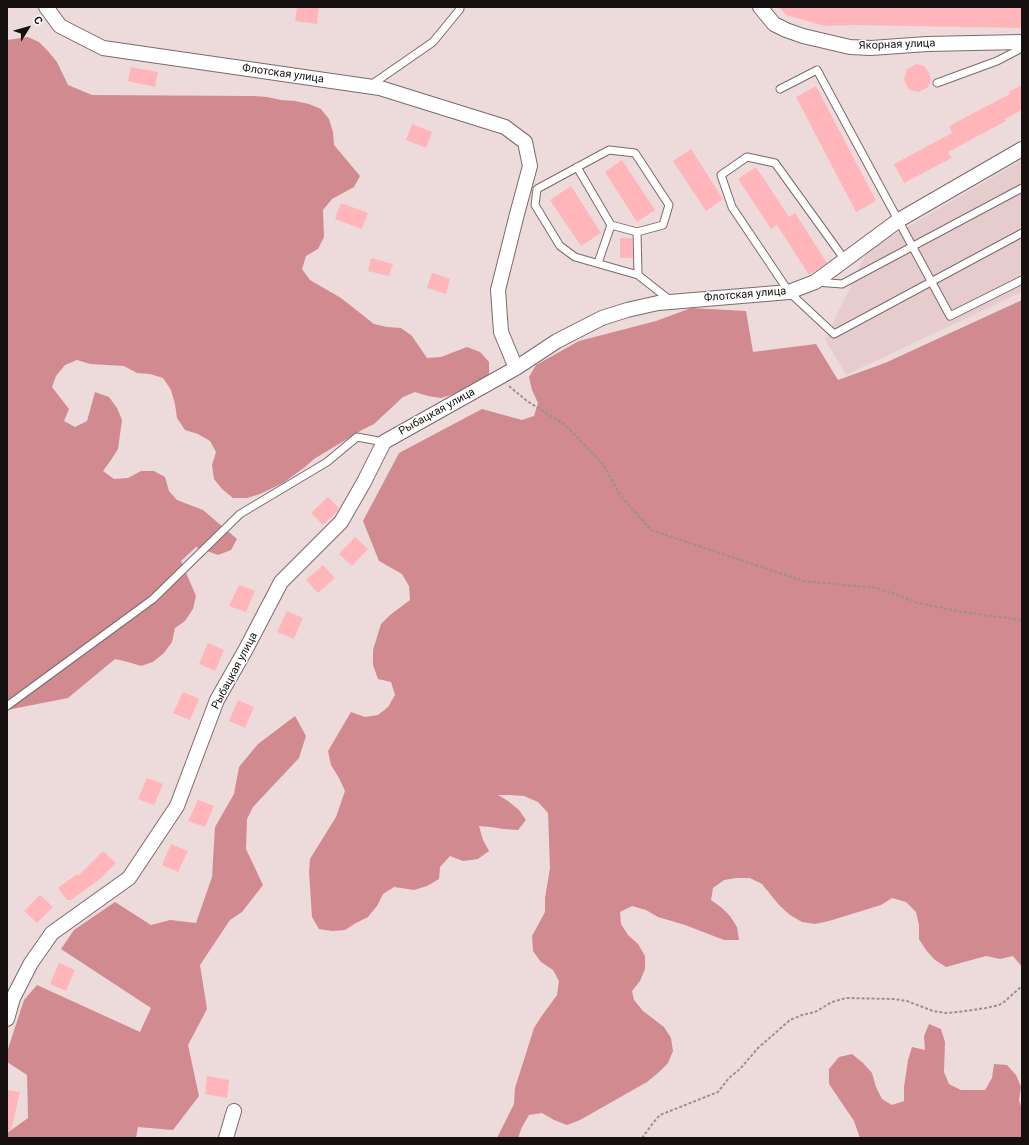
<!DOCTYPE html>
<html>
<head>
<meta charset="utf-8">
<style>
	body { margin:0 }
	#map { position:relative; width:1029px; height:1145px; overflow:hidden; background:#eddbdb; font-family:Roboto,sans-serif }
	canvas { display:block }
	.frame { position:absolute; inset:0; border:8px solid #161010; pointer-events:none }
	.north { position:absolute; left:8px; top:8px; width:40px; height:40px; -webkit-text-stroke:3px #fff; paint-order:stroke; rotate:53deg; font-size:11px; font-weight:700; line-height:16px; text-align:center; color:#161010 }
	.north::after { content:''; display:block; margin:auto; width:14px; height:18px; background:#161010; clip-path:polygon(50% 0,100% 100%,50% 72%,0 100%) }
</style>
</head>
<body>
<div id="map">
<canvas width="1029" height="1145"></canvas>
<div class="frame"></div>
<div class="north">С</div>
</div>
<script>
const ctx = document.querySelector('canvas').getContext('2d');
ctx.lineJoin = 'round';
function fill(path, color) { ctx.fillStyle = color; ctx.fill(path, 'evenodd'); }
const poly = rows => new Path2D(rows.map(r => 'M' + r).join(''));
function strokePath(path, color, width, dash) { ctx.strokeStyle = color; ctx.lineWidth = width; ctx.lineCap = dash ? 'butt' : 'round'; ctx.setLineDash(dash || []); ctx.stroke(path); }
function drawText(font, color, halo, rows, align = 'center') {
  ctx.font = font + ' Roboto,sans-serif'; ctx.lineWidth = 3; ctx.setLineDash([]); ctx.textBaseline = 'middle'; ctx.strokeStyle = halo; ctx.fillStyle = color; for (const [text, x, y, turn = 0] of rows) {
    ctx.save(); ctx.translate(x, y); ctx.rotate((+turn || 0) * Math.PI / 180); ctx.textAlign = isNaN(turn) ? turn : align; if (halo) ctx.strokeText(text, 0, 0); ctx.fillText(text, 0, 0); ctx.restore();
  }
}
fill(poly([
	[1022,160,1022,292,846,375,825,339,868,250]
]), '#e7ccce');
fill(poly([
	[28,37,39,42,48,51,57,62,68,85,92,95,253,96,267,97,281,100,295,101,309,104,321,109,329,119,333,132,334,145,360,176,354,187,332,199,323,210,324,237,318,249,306,256,302,269,310,280,341,298,374,324,387,327,401,328,412,336,427,358,441,357,467,347,480,352,489,362,489,375,454,394,441,398,428,396,415,392,403,397,374,424,362,430,314,459,305,467,283,483,260,494,247,498,233,498,222,489,214,479,212,465,216,452,210,441,198,434,185,430,177,418,175,404,171,390,163,378,150,374,137,373,124,366,90,364,77,360,65,365,56,376,52,387,69,409,64,421,75,427,87,421,95,392,109,397,117,408,122,420,118,449,111,460,103,471,114,479,128,478,141,471,154,471,165,477,169,491,177,500,203,510,237,539,231,550,218,555,196,547,181,561,196,596,193,609,185,621,175,628,172,642,164,653,153,662,141,666,128,662,115,659,68,698,7,710,7,40],
	[1022,300,1022,967,1013,956,1000,959,986,956,946,967,935,960,926,950,919,939,919,925,916,912,906,902,892,898,881,905,829,921,815,924,802,922,790,915,779,905,762,884,750,878,737,878,724,880,713,888,711,900,722,908,730,916,737,927,739,940,724,940,685,925,658,917,646,910,632,906,620,912,621,924,628,935,638,944,645,956,645,969,640,981,632,991,634,1000,643,1011,664,1027,671,1038,673,1051,668,1063,658,1073,647,1082,580,1120,567,1125,554,1120,542,1113,529,1115,522,1127,518,1138,497,1138,514,1104,515,1088,534,1028,541,1017,557,995,559,981,553,970,541,962,533,951,532,936,545,912,545,898,550,868,548,813,538,802,524,796,510,795,498,795,508,801,519,810,526,820,518,830,504,829,491,827,479,826,483,840,489,851,478,859,463,861,450,856,440,867,439,879,427,886,414,890,394,887,383,894,377,906,368,917,356,923,345,930,332,931,319,929,312,917,309,872,310,859,336,817,345,791,339,778,331,765,328,751,351,712,365,717,378,715,388,707,395,695,391,682,378,679,373,665,373,650,381,624,390,615,410,600,409,586,402,574,379,561,363,521,399,453,482,409,522,420,534,416,538,403,532,390,529,377,536,365,579,341,656,321,691,308,746,311,753,352,816,344,838,380,885,363],
	[295,716,306,736,299,758,253,807,247,819,246,849,263,885,242,912,230,920,200,965,207,1009,188,1045,199,1096,173,1130,138,1127,136,1138,7,1138,7,1133,28,1118,27,1075,7,1062,7,1052,24,1000,37,985,140,1032,151,1008,61,949,74,930,115,902,151,925,170,920,196,923,212,877,215,827,234,794,239,767,258,744],
	[929,1024,941,1029,945,1042,944,1072,949,1084,961,1090,985,1090,992,1078,994,1064,1007,1065,1016,1075,1021,1087,1019,1100,1022,1109,1022,1138,860,1138,854,1121,829,1084,829,1069,839,1057,852,1054,863,1063,872,1073,876,1087,882,1099,892,1105,904,1101,904,1087,908,1060,912,1047,925,1050,924,1036]
]), '#d18a90');
fill(poly([
	[297,7,319,7,317,24,295,21],
	[779,7,935,7,1022,8,1022,28,853,25,824,26,786,15],
	[916,64,924,66,929,73,931,80,928,87,919,92,909,90,904,80,907,69],
	[131,67,158,72,155,87,128,81],
	[1022,85,1022,110,1005,119,1006,121,948,152,952,158,904,183,894,164,952,133,949,126,1010,94,1009,92],
	[816,86,876,201,856,212,796,97],
	[412,124,432,132,426,148,406,140],
	[691,149,723,199,706,211,673,161],
	[622,160,655,210,637,222,605,172],
	[756,167,789,217,795,213,827,263,809,275,777,225,771,229,738,179],
	[571,186,601,233,581,246,550,200],
	[341,203,368,213,362,229,335,219],
	[620,238,632,238,633,258,620,258],
	[371,258,393,264,389,276,368,271],
	[432,273,450,279,446,294,427,288],
	[328,497,339,508,336,513,323,525,311,513],
	[355,537,368,549,352,566,339,554],
	[323,565,335,578,318,593,306,580],
	[239,585,255,591,246,612,229,606],
	[287,611,303,618,294,639,277,632],
	[208,643,224,650,215,671,199,664],
	[183,692,199,699,190,720,173,713],
	[238,700,254,707,245,728,229,721],
	[147,778,163,784,154,805,138,799],
	[198,800,214,806,205,827,188,821],
	[171,844,188,851,178,872,162,865],
	[103,851,116,863,100,879,71,900,67,900,58,888,77,874,78,876],
	[40,895,53,907,37,923,24,911],
	[59,963,75,970,66,991,50,984],
	[207,1076,229,1080,227,1098,205,1094],
	[7,1090,20,1092,11,1131,7,1131]
]), '#ffb5ba');
const lane = poly([
	[937,83,997,61,1022,48],
	[371,85,433,42,460,9,460,7],
	[780,89,817,70,950,316,1022,280],
	[577,167,611,225,637,232],
	[845,260,775,163,747,157,721,175,732,207,789,292,834,334,1022,233],
	[598,263,611,225],
	[638,275,637,232,663,225,669,205,635,153,609,150,537,189,535,205,560,246,575,257,638,275,671,301],
	[816,282,842,284,1022,188],
	[7,706,153,599,240,514,327,462,357,437,384,442]
]);
const street = poly([
	[46,7,60,26,103,48,380,88,505,127,525,142,530,166,517,214,498,290,501,332,516,368],
	[760,7,774,24,786,30,803,36,850,47,871,48,927,44,1022,42],
	[7,1019,13,998,31,963,52,933,129,878,177,806,217,700,246,649,281,582,341,522,364,482,384,442,516,368,557,341,602,318,627,310,658,303,789,292,815,282,899,220,1022,149],
	[226,1138,234,1111]
]);
strokePath(lane, '#7a6b6b', 9);
strokePath(street, '#7a6b6b', 16);
strokePath(poly([
	[509,386,527,401,564,424,603,464,620,495,651,530,804,581,877,588,919,603,962,612,1022,620],
	[642,1138,653,1123,660,1115,718,1092,729,1078,740,1069,758,1048,790,1020,802,1015,815,1012,832,1002,846,998,894,999,907,1001,933,1011,945,1013,958,1012,986,1008,999,1005,1004,1002,1022,986]
]), '#9d8f8f', 2, [3, 2]);
strokePath(lane, '#fff', 7);
strokePath(street, '#fff', 14);
drawText('11px', '#161010', '#fff', [
	["Якорная улица",897,45,-2],
	["Флотская улица",283,74,8],
	["Флотская улица",745,295,-5],
	["Рыбацкая улица",437,412,-29],
	["Рыбацкая улица",235,671,-62]
]);
</script>
</body>
</html>
